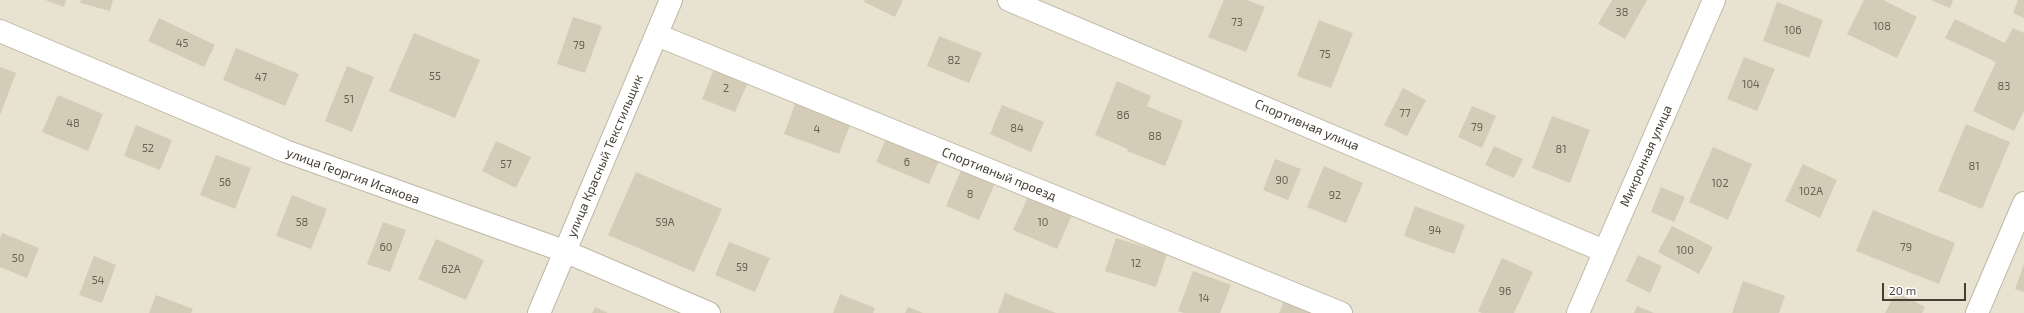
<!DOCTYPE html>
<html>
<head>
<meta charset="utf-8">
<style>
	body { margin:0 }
	#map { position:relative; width:2024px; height:313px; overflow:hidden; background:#f3efe3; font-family:"Exo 2",sans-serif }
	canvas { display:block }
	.scale { position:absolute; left:1882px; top:283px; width:84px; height:18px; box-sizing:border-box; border:2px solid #453f33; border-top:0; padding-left:5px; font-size:12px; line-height:14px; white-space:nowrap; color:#453f33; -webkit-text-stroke:3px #fff; paint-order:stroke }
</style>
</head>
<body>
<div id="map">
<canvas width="2024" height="313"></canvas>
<div class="scale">20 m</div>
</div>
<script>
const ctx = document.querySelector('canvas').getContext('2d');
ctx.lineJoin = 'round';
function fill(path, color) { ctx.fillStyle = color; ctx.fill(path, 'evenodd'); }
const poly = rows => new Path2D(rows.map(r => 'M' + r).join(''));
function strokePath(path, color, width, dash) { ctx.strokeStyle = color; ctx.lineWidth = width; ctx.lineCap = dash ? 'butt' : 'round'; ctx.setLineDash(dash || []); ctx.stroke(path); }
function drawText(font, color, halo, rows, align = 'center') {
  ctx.font = font + ' "Exo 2",sans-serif'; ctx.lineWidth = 3; ctx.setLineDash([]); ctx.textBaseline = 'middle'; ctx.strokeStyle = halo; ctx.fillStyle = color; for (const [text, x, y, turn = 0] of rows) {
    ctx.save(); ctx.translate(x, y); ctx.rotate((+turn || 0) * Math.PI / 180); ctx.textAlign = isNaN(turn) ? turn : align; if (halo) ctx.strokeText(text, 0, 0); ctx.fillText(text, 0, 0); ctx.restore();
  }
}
fill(poly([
	[0,0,2024,0,2024,313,0,313]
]), '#e8e2d0');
fill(poly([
	[45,0,66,0,64,7],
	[81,0,113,0,110,11,80,3],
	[865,0,903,0,895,17,864,2],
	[1224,0,1247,0,1265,7,1246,52,1208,37],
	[1612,0,1647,0,1625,39,1598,24],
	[1864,0,1883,0,1917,17,1897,58,1847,34],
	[1931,0,1953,0,1950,8],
	[2018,0,2024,0,2024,18,2013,13],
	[1777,2,1823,20,1809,58,1763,41],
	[573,17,602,26,585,73,557,64],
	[159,18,215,45,204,67,148,41],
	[1955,19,2005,43,2013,28,2024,33,2024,111,2014,131,1973,111,1996,62,1945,38],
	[1319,20,1353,33,1331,88,1297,76],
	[414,33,480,60,455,118,389,91],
	[939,36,982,53,969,83,927,66],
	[236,48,299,74,285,106,223,80],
	[1744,57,1775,69,1757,111,1727,99],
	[716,64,750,78,735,112,702,99],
	[347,66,374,77,352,132,325,121],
	[0,67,16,73,0,115],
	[1117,81,1151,96,1147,106,1183,121,1165,166,1127,151,1128,149,1095,135],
	[1403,88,1426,100,1407,136,1384,125],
	[58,95,103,114,88,151,42,132],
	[795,104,850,125,839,154,784,134],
	[1002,105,1044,122,1031,152,990,134],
	[1472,106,1496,116,1482,148,1458,137],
	[1552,116,1590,130,1570,183,1532,168],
	[1966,124,2010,142,1982,209,1938,191],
	[136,125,172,140,160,170,124,156],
	[886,139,939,161,929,184,876,162],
	[496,141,531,157,516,188,482,171],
	[1494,146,1523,159,1514,178,1485,165],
	[1713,147,1752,164,1728,220,1689,202],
	[216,155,251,168,235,209,200,195],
	[1275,159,1301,169,1288,200,1263,190],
	[1803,164,1837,180,1820,218,1785,201],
	[1324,166,1363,183,1346,223,1307,207],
	[962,168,995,183,979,220,946,206],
	[636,172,722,209,694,272,608,235],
	[1661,187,1685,197,1674,222,1651,212],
	[292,195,327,209,311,249,276,236],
	[1029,195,1072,215,1057,249,1013,230],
	[1415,206,1465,225,1454,254,1404,236],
	[1873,210,1955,243,1939,284,1856,251],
	[383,222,406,230,390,272,367,264],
	[1672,226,1713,247,1699,274,1658,252],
	[2,233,39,248,27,278,0,267,0,239],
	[1116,238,1167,254,1156,287,1105,271],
	[436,239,484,260,466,300,418,279],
	[729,242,770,258,755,292,715,275],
	[1638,255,1662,266,1650,293,1626,281],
	[94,256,116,265,102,303,79,295],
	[1502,258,1533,272,1514,313,1482,313,1478,311],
	[2024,264,2024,292,2015,289],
	[1193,271,1231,285,1220,313,1184,313,1178,311],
	[1743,281,1785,296,1779,313,1732,313],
	[1896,292,1925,307,1922,313,1885,313],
	[1005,293,1056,313,998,313],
	[840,294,875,308,873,313,833,313],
	[156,295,193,309,191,313,149,313],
	[1284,301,1313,313,1279,313],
	[1637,306,1654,313,1634,313],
	[595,307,608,313,592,313],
	[908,307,923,313,905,313]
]), '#d5ccb7');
const minor = poly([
	[1009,0,1604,251],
	[0,31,285,151,564,251,709,313],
	[657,35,1341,313],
	[539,313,671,0],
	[1578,313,1714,0],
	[1977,313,2024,203]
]);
strokePath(minor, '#bfb8a5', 24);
strokePath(minor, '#fff', 22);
drawText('11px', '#696254', null, [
	["38",1622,12],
	["73",1237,22],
	["108",1882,26],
	["106",1793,30],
	["45",182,43],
	["79",579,45],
	["75",1325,54],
	["82",954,60],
	["55",435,76],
	["47",261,77],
	["104",1751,84],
	["83",2004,86],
	["2",726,88],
	["51",349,99],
	["77",1405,113],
	["86",1123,115],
	["48",73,123],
	["79",1477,127],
	["84",1017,128],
	["4",817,129],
	["88",1155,136],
	["52",148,148],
	["81",1561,149],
	["6",907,162],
	["57",506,164],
	["81",1974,166],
	["90",1282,180],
	["56",225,182],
	["102",1720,183],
	["102А",1811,191],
	["8",970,194],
	["92",1335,195],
	["58",302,222],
	["59А",665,222],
	["10",1043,222],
	["94",1435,230],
	["60",386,247],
	["79",1906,247],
	["100",1685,250],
	["50",18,258],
	["12",1136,263],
	["59",742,267],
	["62А",451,269],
	["54",98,280],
	["96",1505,291],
	["14",1204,298]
]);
drawText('13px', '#453f33', '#fff', [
	["Спортивная улица",1307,125,23],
	["улица Красный Текстильщик",605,156,-67],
	["Микронная улица",1646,156,-66],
	["Спортивный проезд",999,174,22],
	["улица Георгия Исакова",353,176,20]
]);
</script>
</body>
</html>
